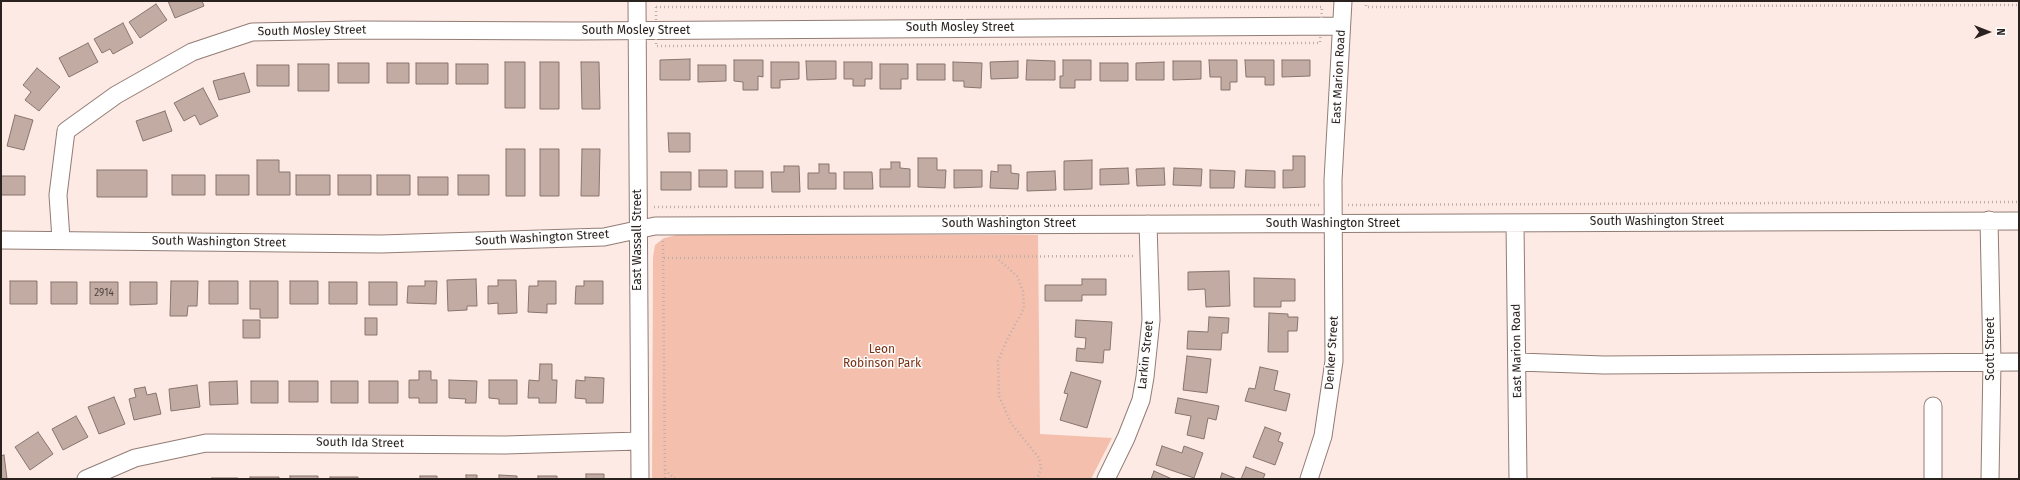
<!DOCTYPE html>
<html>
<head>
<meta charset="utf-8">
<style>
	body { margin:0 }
	#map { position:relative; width:2020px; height:480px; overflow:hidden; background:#fdeae4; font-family:"Fira Sans",sans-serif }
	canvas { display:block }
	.frame { position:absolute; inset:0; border:2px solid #2a221f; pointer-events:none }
	.north { position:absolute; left:1968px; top:12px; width:40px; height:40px; -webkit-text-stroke:3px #fcfcfc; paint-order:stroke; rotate:90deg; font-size:11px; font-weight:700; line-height:16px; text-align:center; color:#2a221f }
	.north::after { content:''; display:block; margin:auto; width:14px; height:18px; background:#2a221f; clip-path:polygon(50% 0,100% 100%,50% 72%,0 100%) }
</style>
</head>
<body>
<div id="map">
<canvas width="2020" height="480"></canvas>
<div class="frame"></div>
<div class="north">N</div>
</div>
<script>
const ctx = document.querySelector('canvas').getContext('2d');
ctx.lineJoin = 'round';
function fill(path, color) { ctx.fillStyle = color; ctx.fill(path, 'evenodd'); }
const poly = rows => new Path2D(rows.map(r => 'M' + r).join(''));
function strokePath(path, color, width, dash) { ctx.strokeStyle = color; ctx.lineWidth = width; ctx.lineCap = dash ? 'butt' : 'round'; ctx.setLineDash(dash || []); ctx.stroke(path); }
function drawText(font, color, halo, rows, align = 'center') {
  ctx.font = font + ' "Fira Sans",sans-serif'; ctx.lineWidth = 3; ctx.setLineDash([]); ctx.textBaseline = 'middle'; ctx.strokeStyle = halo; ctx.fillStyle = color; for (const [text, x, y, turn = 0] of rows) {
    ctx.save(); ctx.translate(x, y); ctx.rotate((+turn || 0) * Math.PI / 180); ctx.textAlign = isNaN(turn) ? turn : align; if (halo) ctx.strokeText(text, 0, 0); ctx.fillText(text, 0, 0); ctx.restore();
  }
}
fill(poly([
	[677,235,1038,235,1040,434,1112,438,1091,479,652,479,653,257,655,245,664,238]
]), '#f4c0ad');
const building = poly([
	[168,1,202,1,204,6,175,18,168,1],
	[156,4,167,20,140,38,129,22,156,4],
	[123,23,133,43,113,54,110,49,102,53,94,39,123,23],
	[88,43,98,62,69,77,59,58,88,43],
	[690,59,690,80,660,80,660,60,690,59],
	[734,60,763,60,763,77,758,76,758,90,743,90,743,82,734,81,734,60],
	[1027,60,1055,61,1055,80,1026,80,1027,60],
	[1063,60,1091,60,1091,80,1075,80,1075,88,1060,88,1060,76,1063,76,1063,60],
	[1209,60,1237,60,1237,82,1230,82,1230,90,1221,90,1221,77,1210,77,1209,60],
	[1245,60,1274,60,1274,85,1265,85,1265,77,1246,77,1245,60],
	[1282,60,1310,60,1310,76,1282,77,1282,60],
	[806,61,836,61,836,79,807,80,806,61],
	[1018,61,1018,78,991,79,990,62,1018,61],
	[1173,61,1201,61,1201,79,1173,80,1173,61],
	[505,62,525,62,525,108,505,108,505,62],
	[540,62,559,62,559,109,540,109,540,62],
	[581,62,599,62,600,109,582,109,581,62],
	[771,62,799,62,799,79,780,80,780,88,771,88,771,62],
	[844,62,872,62,872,79,865,79,865,86,853,86,853,79,844,79,844,62],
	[953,62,982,63,981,88,964,87,964,81,953,81,953,62],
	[1164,62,1164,80,1136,80,1136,63,1164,62],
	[338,63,369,63,369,83,338,83,338,63],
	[387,63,409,63,409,83,387,83,387,63],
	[416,63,448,63,448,84,416,84,416,63],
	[1100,63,1128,63,1128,81,1100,81,1100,63],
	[298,64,329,64,329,91,298,91,298,64],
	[456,64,488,64,488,84,456,84,456,64],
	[880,64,908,64,908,79,901,79,901,89,880,89,880,64],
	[917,64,945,64,945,80,917,80,917,64],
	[257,65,289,65,289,86,257,86,257,65],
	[698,65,726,65,726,81,698,82,698,65],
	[37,68,60,87,39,111,25,100,31,92,23,85,37,68],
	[244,73,250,92,219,100,213,81,244,73],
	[203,88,218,116,200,125,195,115,184,121,174,103,203,88],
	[165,111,172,131,143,141,136,121,165,111],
	[15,115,33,120,24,150,7,146,15,115],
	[668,133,690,133,690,152,669,152,668,133],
	[506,149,525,149,525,196,506,196,506,149],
	[540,149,559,149,559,196,540,196,540,149],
	[582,149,600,149,599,196,581,196,582,149],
	[1293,156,1305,156,1305,187,1283,188,1283,170,1293,170,1293,156],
	[918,158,937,158,937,170,946,170,945,188,918,187,918,158],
	[257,160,279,160,279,172,290,172,290,195,257,195,257,160],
	[1092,160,1092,189,1064,190,1064,161,1092,160],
	[891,162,900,162,900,168,910,169,910,187,880,187,880,169,891,169,891,162],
	[819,164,829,164,829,173,836,173,836,189,808,189,808,173,819,173,819,164],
	[998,165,1011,165,1011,173,1019,174,1018,189,990,188,991,171,998,172,998,165],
	[784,166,799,166,800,192,772,192,771,172,784,172,784,166],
	[1128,168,1129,184,1100,185,1100,169,1128,168],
	[1164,168,1165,185,1137,186,1136,169,1164,168],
	[1174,168,1202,169,1201,186,1173,185,1174,168],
	[97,170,147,170,147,197,97,197,97,170],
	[699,170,727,170,727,187,699,187,699,170],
	[954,170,982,170,982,187,954,188,954,170],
	[1210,170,1235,171,1234,188,1210,188,1210,170],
	[1246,170,1275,171,1275,188,1245,187,1246,170],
	[735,171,763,171,763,188,735,188,735,171],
	[1055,171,1056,190,1027,191,1027,172,1055,171],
	[661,172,691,172,691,190,661,190,661,172],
	[844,172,872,172,873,189,844,189,844,172],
	[172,175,205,175,205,195,172,195,172,175],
	[216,175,249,175,249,195,216,195,216,175],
	[296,175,330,175,330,195,296,195,296,175],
	[338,175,371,175,371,195,338,195,338,175],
	[377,175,410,175,410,195,377,195,377,175],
	[458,175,489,175,489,195,458,195,458,175],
	[1,176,25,176,25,195,1,195,1,176],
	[418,177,448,177,448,195,418,195,418,177],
	[1229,271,1230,306,1206,307,1205,289,1188,290,1188,272,1229,271],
	[1254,278,1295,279,1295,301,1281,301,1281,307,1254,307,1254,278],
	[476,279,477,306,467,306,467,310,448,311,447,280,476,279],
	[1082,279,1106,279,1106,295,1082,295,1082,301,1045,301,1045,285,1082,285,1082,279],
	[498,280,516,280,517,313,498,314,498,303,488,304,488,286,498,286,498,280],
	[10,281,37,281,37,304,10,304,10,281],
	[171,281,198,281,197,306,188,306,187,316,170,316,171,281],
	[209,281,238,281,238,304,209,304,209,281],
	[250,281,278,281,278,318,260,318,260,309,250,309,250,281],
	[290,281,318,281,318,304,290,304,290,281],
	[425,281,437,281,436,304,407,303,408,286,425,286,425,281],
	[538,281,556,281,556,304,547,304,547,313,528,312,529,286,538,286,538,281],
	[584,281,603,281,603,304,575,304,576,286,584,286,584,281],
	[51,282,77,282,77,304,51,304,51,282],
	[90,282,118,282,118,304,90,304,90,282],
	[130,282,157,282,157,304,130,305,130,282],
	[329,282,357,282,357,304,329,304,329,282],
	[369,282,397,282,397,305,369,305,369,282],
	[1269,313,1288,314,1288,317,1298,317,1297,331,1288,331,1288,352,1268,352,1269,313],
	[1209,317,1229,318,1228,333,1222,333,1221,350,1187,349,1188,331,1208,332,1209,317],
	[365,318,377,318,377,335,365,335,365,318],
	[243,320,260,320,260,338,243,338,243,320],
	[1076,320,1112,322,1110,350,1104,350,1103,363,1076,361,1077,348,1085,349,1086,338,1075,337,1076,320],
	[1187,356,1211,359,1207,393,1183,390,1187,356],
	[540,364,552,364,552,380,557,380,556,403,539,403,539,398,528,398,529,380,539,381,540,364],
	[1260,367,1278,371,1274,390,1290,394,1286,411,1245,401,1249,388,1255,389,1260,367],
	[419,371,431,371,431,380,437,380,437,403,419,403,419,398,409,398,409,380,419,380,419,371],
	[1071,372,1101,381,1087,428,1060,420,1068,394,1064,393,1071,372],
	[585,377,604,378,603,403,586,403,586,399,575,398,576,380,585,381,585,377],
	[449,380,477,381,476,403,465,403,466,399,449,398,449,380],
	[489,380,517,380,517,404,499,404,499,399,489,398,489,380],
	[237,381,238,404,210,405,209,382,237,381],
	[251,381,278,381,278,403,251,403,251,381],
	[289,381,318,381,318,402,289,402,289,381],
	[331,381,358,381,358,403,331,403,331,381],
	[369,381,398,381,398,403,369,403,369,381],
	[197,385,200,407,171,411,169,389,197,385],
	[145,387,147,395,156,393,161,414,134,420,129,399,136,397,134,389,145,387],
	[114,397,125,424,99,434,88,407,114,397],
	[1178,398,1219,406,1216,420,1208,418,1204,439,1187,435,1191,416,1175,413,1178,398],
	[76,416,88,437,63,450,52,429,76,416],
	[1265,427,1281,433,1278,441,1283,443,1275,465,1253,457,1265,427],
	[38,432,53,454,30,470,15,447,38,432],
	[1162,446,1182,453,1184,446,1203,453,1194,478,1156,465,1162,446],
	[4,455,7,479,1,479,1,456,4,455],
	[1246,467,1265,474,1263,479,1241,479,1246,467],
	[1154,471,1172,479,1151,479,1154,471],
	[1222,473,1237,479,1220,479,1222,473],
	[586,474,604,474,604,479,586,479,586,474],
	[466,475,477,475,477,479,466,479,466,475],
	[499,475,517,476,517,479,499,479,499,475],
	[290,476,318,476,318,479,290,479,290,476],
	[420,476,437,476,437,479,420,479,420,476],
	[538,476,557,476,557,479,538,479,538,476],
	[250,477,279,477,279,479,250,479,250,477],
	[330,477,358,477,358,479,330,479,330,477],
	[212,478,238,478,238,479,212,479,212,478]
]);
fill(building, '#c2aba3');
strokePath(building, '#88746c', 1);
const minor = poly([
	[637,1,640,479],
	[1989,220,1992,362,1990,479],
	[1515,223,1518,479],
	[61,239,58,195,66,131,116,95,192,52,252,32,357,30,577,31,1341,26],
	[1,240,381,244,604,237,655,226,2019,221],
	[1518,362,1604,365,2019,362],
	[86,479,135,458,206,443,505,445,639,441],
	[1106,479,1126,438,1141,400,1145,377,1151,320,1148,224],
	[1309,479,1323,436,1334,361,1333,180,1343,1],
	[1933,479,1933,406]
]);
strokePath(minor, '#927d75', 19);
strokePath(poly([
	[1366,1,1366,7,2019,5],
	[656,7,1322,7,1320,43,656,46,656,7],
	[1348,205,2019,202],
	[654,207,1319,205],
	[663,241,665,479],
	[996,257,1017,276,1023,291,1024,308,1007,340,998,361,999,396,1011,423,1039,458,1041,468,1037,479],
	[664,258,1134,256],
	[665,470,675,479]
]), '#beaea9', 2.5, [1, 3]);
strokePath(minor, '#fff', 17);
drawText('10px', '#504440', null, [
	["2914",104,293]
]);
drawText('12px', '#2a221f', '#fcfcfc', [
	["South Mosley Street",960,28],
	["South Mosley Street",312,31,-1],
	["South Mosley Street",636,31],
	["East Marion Road",1339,77,-87],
	["South Washington Street",1657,222],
	["South Washington Street",1009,224],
	["South Washington Street",1333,224],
	["South Washington Street",542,238,-3],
	["East Wassall Street",638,240,-90],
	["South Washington Street",219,242,1],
	["Scott Street",1991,349,-90],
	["East Marion Road",1517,351,-91],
	["Denker Street",1332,353,-86],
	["Larkin Street",1146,355,-84],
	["South Ida Street",360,443,1]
]);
drawText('12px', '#783012', '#fcfcfc', [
	["Leon",882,350],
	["Robinson Park",882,364]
]);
</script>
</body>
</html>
